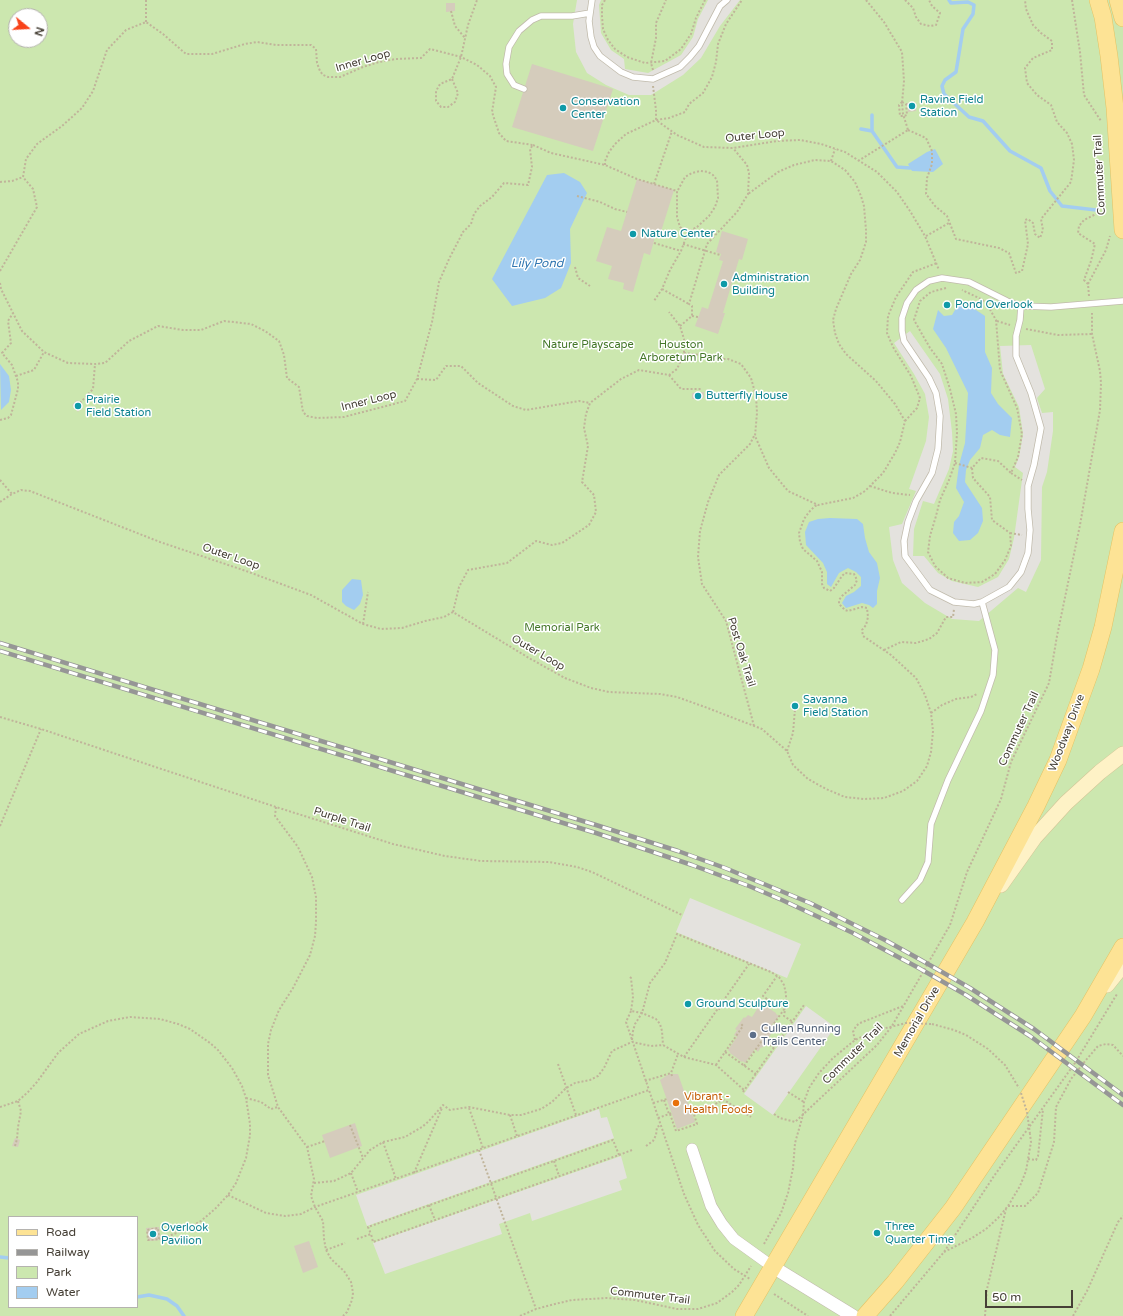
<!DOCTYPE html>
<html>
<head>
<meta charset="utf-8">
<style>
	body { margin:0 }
	#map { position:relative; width:1123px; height:1316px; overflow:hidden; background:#f3f0e7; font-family:"Varela Round",sans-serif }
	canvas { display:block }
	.legend { position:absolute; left:8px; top:1216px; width:130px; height:92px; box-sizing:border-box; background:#fff; border:1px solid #b5b3af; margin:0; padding:5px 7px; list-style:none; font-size:12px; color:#464036 }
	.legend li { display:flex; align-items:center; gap:8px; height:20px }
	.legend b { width:20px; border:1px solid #b5b3af }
	.north { position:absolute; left:8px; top:8px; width:40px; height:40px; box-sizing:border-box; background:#fff; border:1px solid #b5b3af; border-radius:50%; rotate:108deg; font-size:11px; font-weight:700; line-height:16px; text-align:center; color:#464036 }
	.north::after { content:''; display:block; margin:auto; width:14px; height:18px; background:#f84219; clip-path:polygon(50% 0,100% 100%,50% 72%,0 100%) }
	.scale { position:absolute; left:985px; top:1290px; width:88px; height:18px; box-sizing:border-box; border:2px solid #464036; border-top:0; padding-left:5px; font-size:12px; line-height:14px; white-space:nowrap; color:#464036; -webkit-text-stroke:3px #fff; paint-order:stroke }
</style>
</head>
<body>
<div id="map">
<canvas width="1123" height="1316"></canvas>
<ul class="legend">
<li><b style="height:5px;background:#fde395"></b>Road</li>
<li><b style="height:5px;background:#969696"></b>Railway</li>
<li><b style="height:11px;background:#cce7af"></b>Park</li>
<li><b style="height:11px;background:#a3cdf0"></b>Water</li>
</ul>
<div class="north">N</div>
<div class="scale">50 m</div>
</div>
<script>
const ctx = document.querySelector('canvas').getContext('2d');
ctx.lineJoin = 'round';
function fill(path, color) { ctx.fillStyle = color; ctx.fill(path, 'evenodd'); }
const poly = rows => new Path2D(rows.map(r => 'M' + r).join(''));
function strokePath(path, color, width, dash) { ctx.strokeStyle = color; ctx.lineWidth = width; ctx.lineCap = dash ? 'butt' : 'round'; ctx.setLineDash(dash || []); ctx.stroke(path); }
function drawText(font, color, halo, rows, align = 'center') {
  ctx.font = font + ' "Varela Round",sans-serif'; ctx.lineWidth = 3; ctx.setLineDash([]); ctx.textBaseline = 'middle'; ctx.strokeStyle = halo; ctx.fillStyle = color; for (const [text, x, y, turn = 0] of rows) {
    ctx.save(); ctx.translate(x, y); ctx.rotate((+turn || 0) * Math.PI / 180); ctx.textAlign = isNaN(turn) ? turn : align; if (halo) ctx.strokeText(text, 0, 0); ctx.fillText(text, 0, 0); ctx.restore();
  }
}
fill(poly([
	[0,0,1123,0,1123,1316,0,1316],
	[16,16,40,16,40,40,16,40],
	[9,1217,137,1217,137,1307,9,1307]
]), '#cce7af');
fill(poly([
	[577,0,601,0,599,5,601,33,611,50,624,59,625,69,648,73,681,55,693,37,698,19,708,0,740,0,720,26,701,58,683,75,651,95,629,95,606,85,587,73,576,52,573,24],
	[910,331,940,374,948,399,952,432,953,451,949,469,934,504,923,501,914,529,913,556,924,556,938,573,952,581,978,587,998,577,1009,559,1014,538,1023,473,1015,467,1019,457,1023,434,1019,407,1003,374,1000,346,1031,345,1045,389,1037,398,1042,413,1053,412,1053,431,1047,472,1042,487,1041,560,1026,592,1018,588,979,621,952,619,925,603,902,583,893,560,889,527,902,524,916,491,909,489,926,441,929,417,925,394,914,374,894,343],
	[690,898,801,944,787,978,676,932],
	[806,1006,835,1027,773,1115,744,1094],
	[599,1109,601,1118,607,1117,614,1138,367,1226,356,1195],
	[621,1156,627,1178,619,1181,622,1190,532,1221,530,1213,499,1224,502,1234,385,1274,373,1243]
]), '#e4e2de');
fill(poly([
	[935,149,943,164,933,172,912,171,908,164,927,152],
	[564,173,580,182,587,193,570,229,571,263,561,288,545,298,512,306,492,279,547,175],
	[958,305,973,308,985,316,985,352,992,368,991,393,998,404,1012,418,1010,437,1000,435,992,430,983,435,980,448,970,460,966,470,965,482,982,508,983,521,978,533,970,540,959,541,953,533,954,522,959,516,964,502,956,488,959,465,965,443,968,393,946,348,933,329,938,310,944,316,952,315],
	[0,364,9,376,11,390,9,402,1,410],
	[830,518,857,519,863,524,865,538,869,552,877,563,880,578,877,591,877,604,873,608,869,605,862,603,846,608,842,603,846,596,854,592,861,586,861,577,856,572,848,568,839,573,831,587,827,584,827,572,823,563,806,545,805,532,809,522,818,519],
	[352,579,361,580,363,595,360,604,354,610,346,606,342,602,342,590]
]), '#a3cdf0');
strokePath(poly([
	[949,0,951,3,968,2,974,5,973,14,963,29,956,72,945,80,942,86,944,94,969,117,983,121,1010,151,1041,168,1050,191,1062,206,1096,210],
	[872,115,872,131,861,129,872,131,897,167,910,168],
	[0,1257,9,1258],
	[137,1297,149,1295,167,1299,177,1306,184,1316]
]), '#a3cdf0', 3.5);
fill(poly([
	[446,3,455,3,455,11,446,12],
	[532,64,613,89,593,151,512,127],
	[907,103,916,103,916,111,908,112],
	[637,179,674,190,659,238,655,237,650,255,644,253,633,292,623,289,624,283,608,279,612,266,596,261,607,227,621,231],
	[722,231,748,239,742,260,739,259,723,313,725,313,718,334,695,326,702,307,708,309,723,261,719,260,721,254,716,252],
	[704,392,704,398,692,399,692,393],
	[77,400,83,406,78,412,72,405],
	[761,1003,776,1013,776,1014,779,1016,769,1029,773,1031,762,1048,761,1047,758,1052,755,1049,745,1063,743,1061,742,1062,730,1053,730,1052,728,1050,737,1037,734,1035,737,1030,735,1029,744,1017,745,1018,748,1015,752,1017],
	[669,1074,678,1074,695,1122,677,1129,660,1080],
	[355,1123,362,1146,330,1158,322,1135],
	[15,1138,20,1140,18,1147,12,1146],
	[159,1227,161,1240,148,1241,146,1228],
	[309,1241,318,1267,303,1273,294,1246]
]), '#d5ccbc');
const service = poly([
	[592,0,589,21,591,37,594,47,600,56,621,72,633,77,653,79,680,67,690,57,699,46,720,6,727,0],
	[524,89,514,85,507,74,506,64,509,47,519,31,532,20,541,16,572,16,590,13],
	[1021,306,1020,320,1016,336,1016,356,1031,393,1041,428,1034,465,1028,486,1028,509,1030,530,1028,553,1021,572,1009,587,982,602,974,604,954,602,930,590,905,556,904,541,908,522,916,501,932,473,938,449,940,416,936,393,929,378,904,341,902,331,902,318,907,303,916,290,929,281,942,278,969,282,1007,301,1021,306,1051,307,1123,301],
	[902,900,920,880,928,862,931,824,948,780,981,711,993,675,995,650,982,602]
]);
const minor = poly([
	[692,1149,711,1206,722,1224,734,1239,773,1267]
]);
const tertiary = poly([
	[773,1267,853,1316]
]);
const secondary = poly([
	[1001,885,1035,837,1066,803,1100,772,1123,754],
	[1107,985,1123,965]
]);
const primary = poly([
	[1098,0,1103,17,1109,56,1115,108,1123,230],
	[1118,0,1123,18],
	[744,1316,975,922,1036,806,1058,760,1091,669,1103,627,1123,531],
	[865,1316,895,1282,953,1208,1083,1016,1123,947]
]);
strokePath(service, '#c1bbac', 7);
strokePath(minor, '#c1bbac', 12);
strokePath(tertiary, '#c1bbac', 14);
strokePath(secondary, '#d3c597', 16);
strokePath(primary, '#e3c265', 18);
strokePath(poly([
	[146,0,146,22],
	[605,0,602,5,602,16,603,29,608,40,615,49,627,57,645,63,665,61,681,49,691,34,696,18,705,0],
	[866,0,884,22,902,52,904,81,902,103,903,114,908,130],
	[905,0,913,8,916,17,921,24,930,26,936,25,940,13,932,6,929,0],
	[1072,0,1080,52,1084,95,1101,121],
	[451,11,455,26,465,38],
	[653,70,651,63,656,38,656,23,666,0],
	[452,79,458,93,455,102,448,107,441,107,436,101,436,91,440,84,452,79,461,57,468,25,477,0],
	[653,86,656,110,656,120,677,135,704,147,733,148,777,141,800,140,821,144,845,152,877,172,897,192,910,211,925,236,939,270],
	[902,102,906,104,907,115,904,116,900,116,899,105,902,102],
	[908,130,926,138,932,151,932,164,927,178,926,194,935,206,947,216,956,239,999,248,1009,253,1016,273,1022,271,1028,244,1025,220,1028,219,1033,223,1035,234,1040,238,1043,230,1041,219,1071,182,1074,160,1072,144,1067,133,1057,122,1051,105,1037,95,1027,83,1025,68,1033,58,1052,50,1052,41,1041,33,1033,25,1026,9,1025,0],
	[533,145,551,153,605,165,637,179,677,191,677,217,680,227,688,232,681,251,670,270,662,289,654,301],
	[831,161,835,149],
	[858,161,908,130],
	[605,165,605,161,609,152,615,144,626,134,656,120,669,118,685,112,689,104,703,93,712,77,716,62,718,44,726,24,742,0],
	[0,182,12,181,23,177],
	[654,184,672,131],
	[678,190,685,177,692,173,700,171,708,172,713,175,717,180,718,198,715,207,709,216,697,227,688,232],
	[577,196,600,202,615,209,627,212],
	[926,236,949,223],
	[654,243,681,251],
	[683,244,720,255],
	[575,267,578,278,590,286],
	[0,271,37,207,33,189,23,177,26,159,37,144,62,126,82,108,93,91,107,50,126,30,146,22],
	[0,283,1,289,22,331,44,352,68,363,95,364,105,363,129,341,158,326,183,330,201,330,224,321,251,324,265,331,279,341,284,355,287,378,299,387,303,412,307,416,317,418,344,417,405,401,417,379,432,322,439,282,449,259,463,232,471,224,474,214,480,206,492,197,504,183,528,185,532,167,530,149,533,145,506,141,499,133,492,112,496,87,490,76,477,65,461,57,430,49,421,58,396,59,379,62,363,67,340,77,328,77,323,75,320,71,317,63,316,49,311,45,276,45,257,42,245,44,212,54,186,54,163,34,146,22],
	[1088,284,1084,280,1091,261,1095,244,1078,233,1079,226,1084,220,1096,214],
	[946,288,931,292,920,301,914,320,930,348,942,364,950,389,956,414,957,433,955,463,949,480,940,500,936,516,930,536,928,552,935,566,948,578,965,583,982,582,995,574,1005,560,1011,546,1010,533,992,520,990,497,973,478,972,468,981,458,998,461,1011,473,1018,457,1022,434,1017,408,1000,370,996,320,987,304,981,299,962,290],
	[662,289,689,304],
	[1089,296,1088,284,1106,250,1110,236],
	[692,316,698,317],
	[997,321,1010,325],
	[680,326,692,316,692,306,689,304,707,244,737,212,748,194,749,173,747,165,733,148],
	[1026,329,1058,335,1092,334],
	[684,353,708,356,718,359,728,359,741,364,751,378,756,396,757,413,755,436,769,468,788,491,818,505,853,498,865,491,883,473,895,453,900,442,905,421,895,404,876,381,846,354,839,344,835,333,833,320,836,309,851,274,860,260,866,242,866,230,864,206,861,196,855,182,845,170,831,161,815,160,794,165,778,172,748,194],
	[669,375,681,389,702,389],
	[16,376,34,370,44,352],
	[417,379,436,380,446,366,461,366,478,383,513,406,526,410,579,401,590,403],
	[80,403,93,389,95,364],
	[0,420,8,418,11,415,18,389,18,382,12,365,2,353,11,343,8,321,13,313],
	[905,421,917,408,920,398,911,376,893,347,887,333,888,316,896,297,913,272,937,263],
	[955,463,972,468],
	[1011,473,1022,480],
	[0,480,12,494],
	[870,486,892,493,910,495],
	[0,502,12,494,21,490,30,491,160,542,246,571,311,595,363,624,381,629,402,628,425,621,444,617,453,612,529,658,565,678,591,688,609,692,660,694,677,697,705,707,762,729,787,751,793,765,808,779,826,789,845,797,864,799,884,798,903,791,917,781,927,766,931,752,933,731,931,713,925,695,916,678,891,655,863,636,862,630,866,625,868,617,867,608,862,607,848,611,845,610,839,604,839,600,842,596,855,585,857,580,854,574,845,573,842,576,834,588,830,591,824,588,822,584,822,572,817,561,803,549,800,542,799,533,804,519,809,512,815,506,818,505],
	[1010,533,1022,535],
	[453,612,459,587,468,570,507,563,536,541,552,545,562,543,589,525,596,512,594,495,582,482,588,446,584,428,586,414,590,403,621,379,639,370,669,375,677,369,684,353,684,339,680,326,669,312],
	[363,624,368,592],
	[884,650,901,642,916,643,929,639,937,633,946,617,953,617,954,609],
	[931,713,942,705,956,699,971,697,977,694],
	[0,717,41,729,276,807,393,844,445,856,481,861,549,862,577,867,592,872,682,915],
	[754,726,726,621,702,584,698,557,700,531,708,502,719,475,750,444,754,436],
	[787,751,793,733,795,709],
	[276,807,275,816,298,847,312,877,316,897,316,922,315,936,310,955,293,988,279,1010,271,1030,268,1044,268,1075,278,1107,307,1147,314,1179,311,1196,315,1207,323,1221,324,1239,326,1250,331,1259,344,1271,351,1282,353,1293,352,1300,347,1312,343,1316],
	[0,826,41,729],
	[630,977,631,978,633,997,631,1011,642,1013,650,983,665,963,677,934,771,972,779,977,784,985,786,994,786,1003,784,1016,793,1022],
	[767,999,763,996,777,976],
	[715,1006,721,1010],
	[631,1011,626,1022,649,1090],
	[932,1024,954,1030,966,1035,988,1049,1005,1065,1019,1088],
	[632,1040,633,1031,635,1024,642,1013,656,1019,660,1024,662,1031,663,1045],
	[763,1040,774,1048],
	[855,1040,853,1032,856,1026,860,1023,903,1006],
	[725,1052,743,1026,740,1023],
	[684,1057,749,964],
	[558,1064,576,1115],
	[716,1065,725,1052,756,1074],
	[744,1066,785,1008],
	[672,1076,671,1073,678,1054],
	[645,1081,671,1073],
	[743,1092,804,1005],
	[788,1092,804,1102],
	[246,1098,261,1102,271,1109,278,1107],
	[664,1100,669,1114],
	[653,1103,667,1099],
	[0,1107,18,1101,28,1092,37,1082,58,1053,79,1034,108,1021,130,1017,160,1019,178,1024,190,1029,210,1043,218,1050,232,1068,242,1086,246,1098,250,1124,250,1135,246,1158,236,1183,228,1195,215,1209,201,1221,187,1229,161,1239,148,1240,147,1230,158,1228,159,1239],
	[469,1108,483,1148],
	[670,1114,676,1131,697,1124,692,1108],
	[694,1114,709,1109,718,1102,724,1100,751,1117],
	[774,1114,780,1118,795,1122,877,1045,892,1026,950,925,967,872,1001,799,1011,762,1049,683,1057,636,1080,525,1100,410,1101,383,1100,371,1092,334,1092,313],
	[510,1115,517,1136],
	[658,1118,672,1113],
	[350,1125,363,1158],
	[383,1142,396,1179],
	[15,1146,17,1139,18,1127,21,1111,18,1101],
	[646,1146,653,1141,656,1135,657,1127,661,1125],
	[307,1147,325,1141],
	[479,1150,536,1309],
	[619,1155,632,1150],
	[1028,1159,1036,1160,1038,1156,1043,1109],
	[554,1161,559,1176],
	[351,1173,358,1192],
	[414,1173,442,1108],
	[314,1183,334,1181,351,1173,370,1150,383,1142,405,1137,422,1127,428,1122,443,1105,450,1110,469,1107,510,1115,521,1115,541,1109,552,1102,566,1088,575,1083,590,1080,598,1076,604,1068,612,1051,632,1042,651,1046,663,1045,684,1057,716,1065,744,1090],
	[228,1195,266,1213,285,1216,301,1214,315,1207,649,1090,684,1194,698,1225,715,1251,734,1269,750,1279],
	[429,1205,435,1220],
	[1008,1206,1025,1206,1038,1193,1054,1142,1056,1107,1071,1079,1086,1060,1098,1046,1106,1044,1113,1045,1123,1056],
	[357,1239,371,1234,373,1242,619,1155,613,1140,368,1227,371,1234],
	[764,1244,781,1213,788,1193,793,1168,795,1143,803,1115,804,1102,809,1088,819,1073,833,1058,855,1040,874,1031],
	[326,1250,345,1243],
	[944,1252,972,1238,986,1229,998,1218,1008,1206,1020,1186,1026,1171,1031,1142,1030,1134],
	[774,1294,808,1316],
	[520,1316,536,1309,555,1304,572,1300,607,1298,635,1300,677,1309,698,1309,717,1303,732,1292,739,1285,751,1266],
	[890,1316,944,1252,994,1176,1075,1063,1117,994],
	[985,1316,987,1289,1006,1209],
	[1073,1316,1087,1291,1118,1222,1123,1216]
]), '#c0b49a', 2, [2, 2]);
strokePath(service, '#fff', 5.5);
strokePath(minor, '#fff', 11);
strokePath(tertiary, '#fff', 13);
strokePath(secondary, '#fef2c6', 15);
strokePath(primary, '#fde395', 17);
const rail = poly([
	[0,643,596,825,678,851,725,868,810,903,885,940,921,960,970,988,1034,1029,1123,1095],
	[0,651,596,833,692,865,749,886,782,900,853,933,917,967,966,995,1030,1036,1123,1105]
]);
strokePath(rail, '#969696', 4.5);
strokePath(rail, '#fff', 3, [9]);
strokePath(poly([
	[874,1031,906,1023,931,1024],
	[1021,1093,1027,1112,1030,1134]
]), '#c0b49a', 2, [2, 2]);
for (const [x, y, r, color] of [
	[912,106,4,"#0f9aa8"],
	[563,108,4,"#0f9aa8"],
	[633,234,4,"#0f9aa8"],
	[724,284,4,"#0f9aa8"],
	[947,305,4,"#0f9aa8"],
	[698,396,4,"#0f9aa8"],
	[78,406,4,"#0f9aa8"],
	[795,706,4,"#0f9aa8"],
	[688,1004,4,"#0f9aa8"],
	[753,1035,4,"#5c6f8a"],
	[676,1103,4,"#e8710a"],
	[877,1233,4,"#0f9aa8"],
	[153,1234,4,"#0f9aa8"]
]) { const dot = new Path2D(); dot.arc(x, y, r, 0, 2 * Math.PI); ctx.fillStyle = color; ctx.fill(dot); strokePath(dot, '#fff', 1.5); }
drawText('11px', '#464036', '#fff', [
	["Inner Loop",363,61,-16],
	["Outer Loop",755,136,-6],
	["Commuter Trail",1100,175,-93],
	["Inner Loop",369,401,-14],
	["Outer Loop",231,557,19],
	["Post Oak Trail",741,652,73],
	["Outer Loop",538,653,30],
	["Commuter Trail",1019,729,-65],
	["Woodway Drive",1067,733,-69],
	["Purple Trail",342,820,18],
	["Memorial Drive",917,1022,-60],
	["Commuter Trail",853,1054,-45],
	["Commuter Trail",650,1296,7]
]);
drawText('11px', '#0d838f', '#fff', [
	["Ravine Field",920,100],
	["Station",920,113],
	["Conservation",571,102],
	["Center",571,115],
	["Nature Center",641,234],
	["Administration",732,278],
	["Building",732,291],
	["Pond Overlook",955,305],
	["Butterfly House",706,396],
	["Prairie",86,400],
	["Field Station",86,413],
	["Savanna",803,700],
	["Field Station",803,713],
	["Ground Sculpture",696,1004],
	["Three",885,1227],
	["Quarter Time",885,1240],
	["Overlook",161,1228],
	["Pavilion",161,1241]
], 'left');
drawText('11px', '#447729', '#fff', [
	["Nature Playscape",588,345],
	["Houston",681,345],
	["Arboretum Park",681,358],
	["Memorial Park",562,628]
]);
drawText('11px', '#4e5e75', '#fff', [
	["Cullen Running",761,1029],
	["Trails Center",761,1042]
], 'left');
drawText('11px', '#c56008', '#fff', [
	["Vibrant -",684,1097],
	["Health Foods",684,1110]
], 'left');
drawText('italic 12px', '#3076b1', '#fff', [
	["Lily Pond",537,264]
]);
</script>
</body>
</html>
